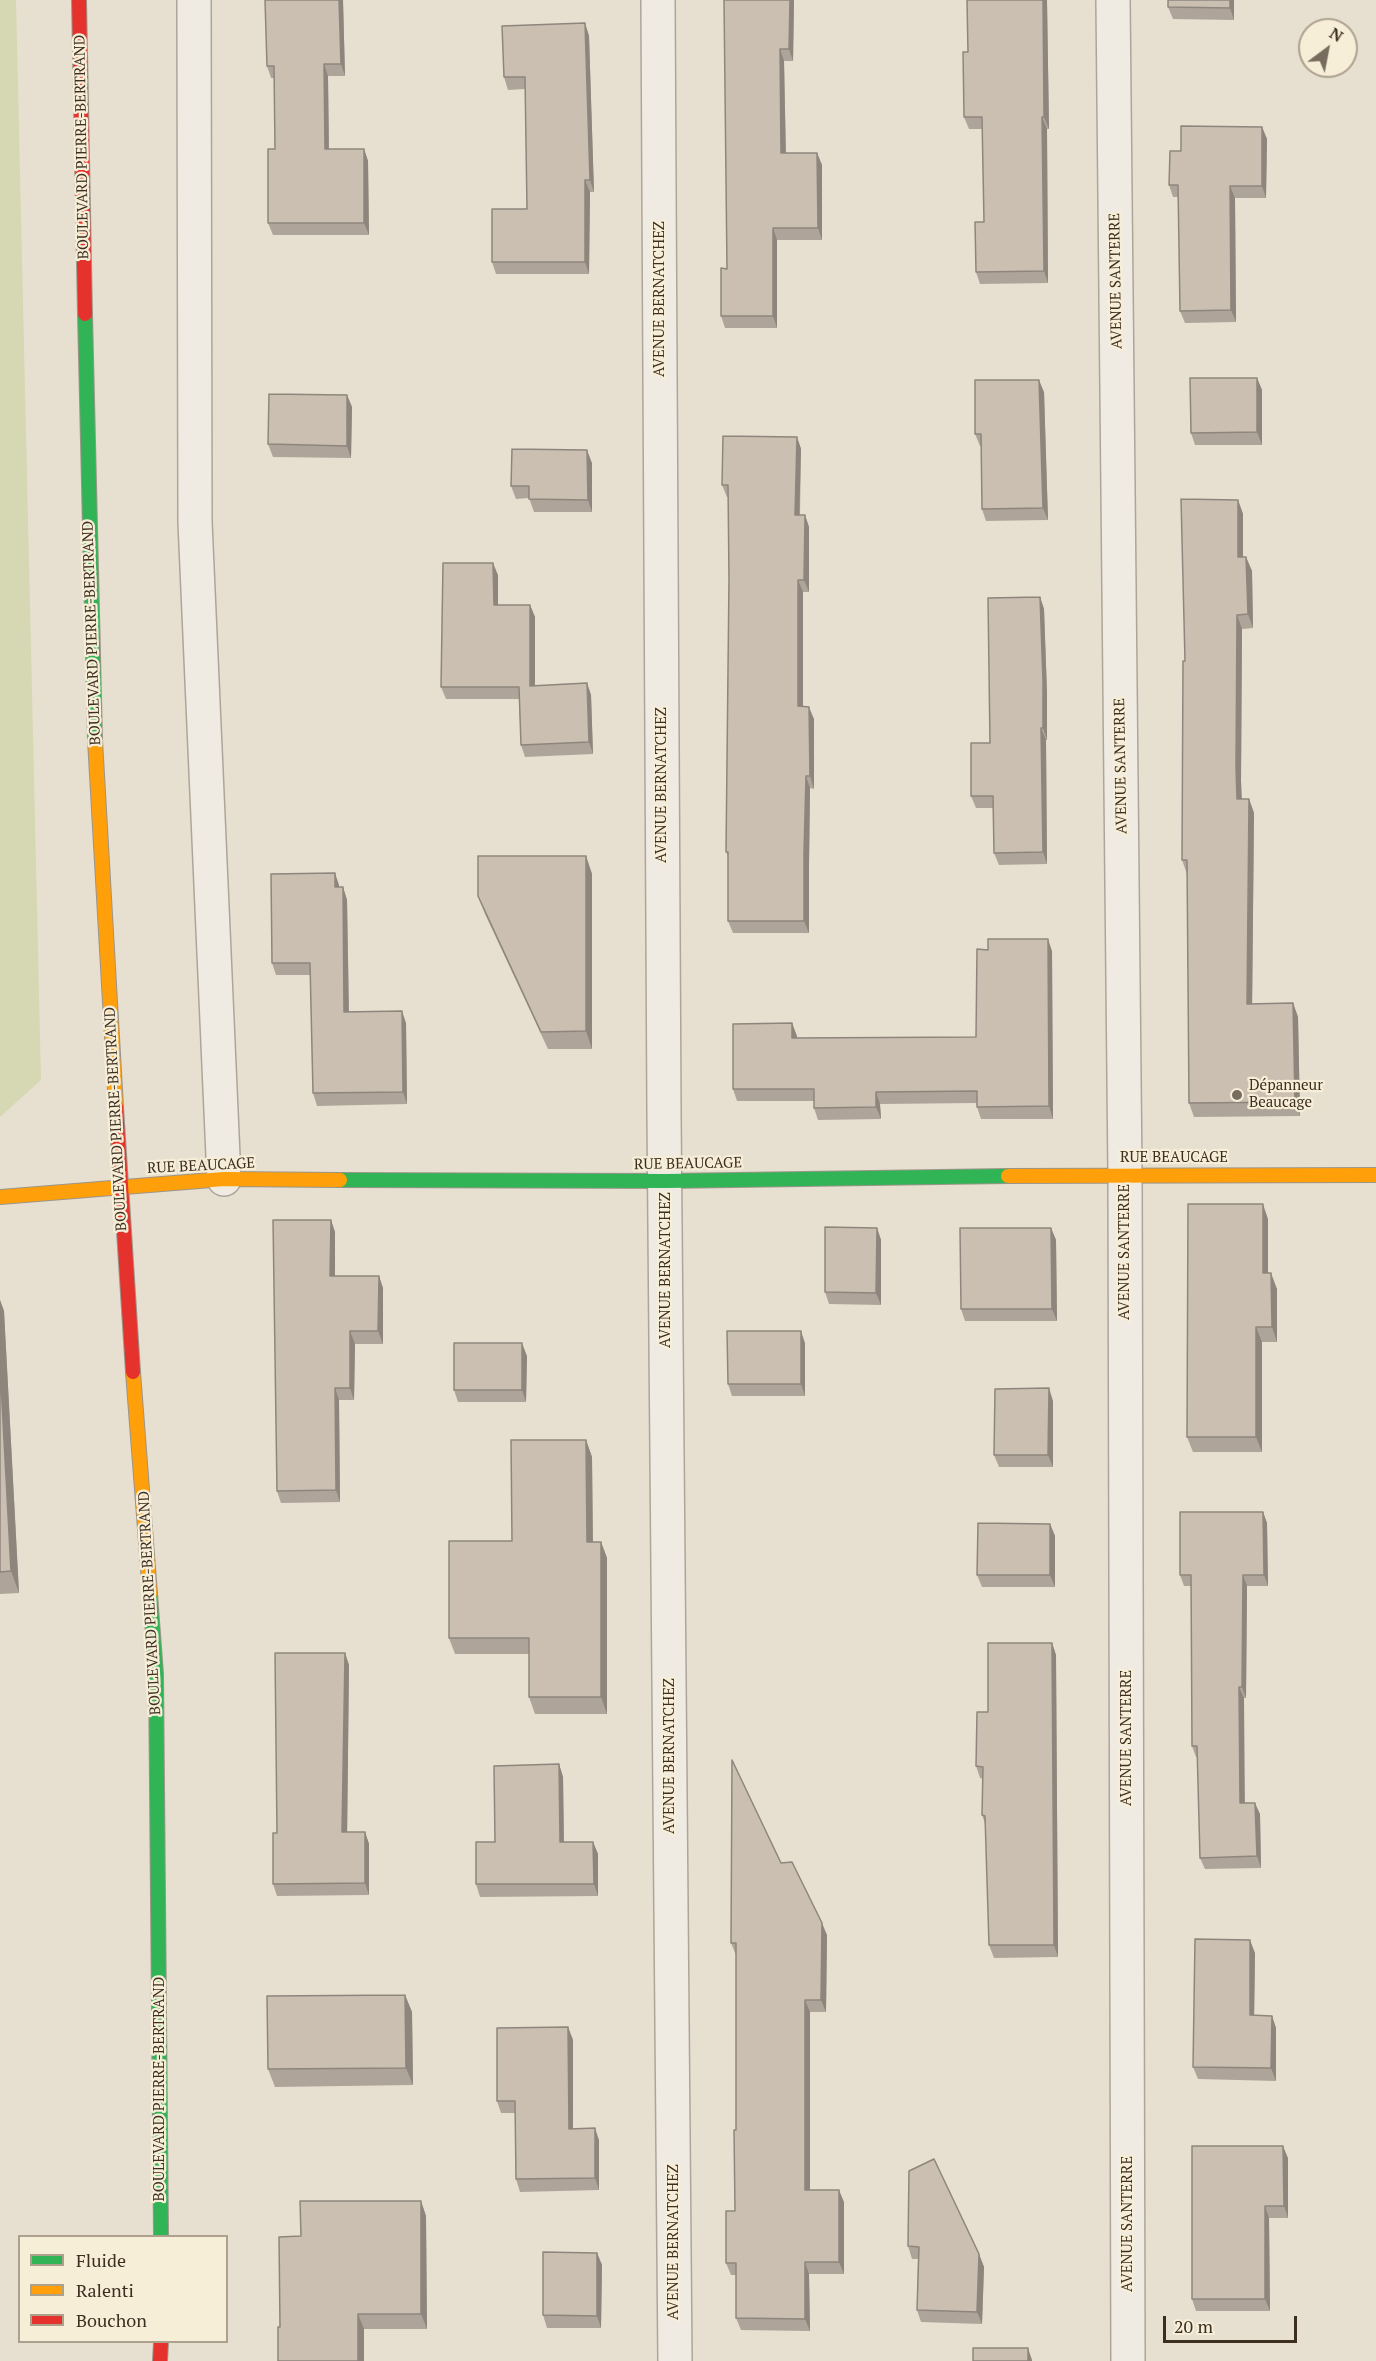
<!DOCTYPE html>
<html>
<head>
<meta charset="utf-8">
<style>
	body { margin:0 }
	#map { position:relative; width:1376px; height:2361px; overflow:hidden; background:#e7e0d1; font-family:"PT Serif",serif }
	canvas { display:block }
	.legend { position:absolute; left:18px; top:2235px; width:210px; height:108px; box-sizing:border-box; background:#f7eed8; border:2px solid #ada18e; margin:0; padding:8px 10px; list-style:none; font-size:18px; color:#3d2e20 }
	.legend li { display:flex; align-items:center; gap:12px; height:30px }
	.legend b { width:30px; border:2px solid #ada18e }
	.north { position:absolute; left:1298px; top:18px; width:60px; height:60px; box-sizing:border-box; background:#f7eed8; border:2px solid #ada18e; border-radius:50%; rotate:32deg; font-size:16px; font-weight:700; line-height:24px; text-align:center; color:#3d2e20 }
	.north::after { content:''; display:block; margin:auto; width:21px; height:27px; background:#786c5e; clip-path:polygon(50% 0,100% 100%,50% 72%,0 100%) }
	.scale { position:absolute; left:1163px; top:2316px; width:134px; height:27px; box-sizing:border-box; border:3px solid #3d2e20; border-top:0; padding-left:8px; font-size:18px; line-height:21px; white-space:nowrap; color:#3d2e20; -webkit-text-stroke:4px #f7eed8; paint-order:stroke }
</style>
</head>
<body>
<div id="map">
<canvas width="1376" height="2361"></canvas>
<ul class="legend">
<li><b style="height:8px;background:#30b455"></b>Fluide</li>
<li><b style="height:8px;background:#ff9f0a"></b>Ralenti</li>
<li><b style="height:8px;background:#e5322d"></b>Bouchon</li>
</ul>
<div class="north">N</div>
<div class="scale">20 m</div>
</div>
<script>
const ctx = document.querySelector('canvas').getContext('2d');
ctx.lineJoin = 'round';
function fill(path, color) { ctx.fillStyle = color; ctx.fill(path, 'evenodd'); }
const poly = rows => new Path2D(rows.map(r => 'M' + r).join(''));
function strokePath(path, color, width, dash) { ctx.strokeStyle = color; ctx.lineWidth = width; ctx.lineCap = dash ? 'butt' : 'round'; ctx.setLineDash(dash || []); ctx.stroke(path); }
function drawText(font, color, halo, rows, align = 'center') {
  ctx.font = font + ' "PT Serif",serif'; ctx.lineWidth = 4.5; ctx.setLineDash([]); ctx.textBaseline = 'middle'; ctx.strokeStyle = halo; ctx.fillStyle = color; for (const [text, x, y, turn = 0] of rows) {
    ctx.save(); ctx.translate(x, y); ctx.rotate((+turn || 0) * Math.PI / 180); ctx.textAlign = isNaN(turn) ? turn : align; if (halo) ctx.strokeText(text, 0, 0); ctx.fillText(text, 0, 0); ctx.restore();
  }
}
fill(poly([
	[0,0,16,0,41,1080,0,1117]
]), '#d6d7b3');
const street = poly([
	[194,0,195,522,224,1179],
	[658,0,664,1113,675,2361],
	[1113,0,1125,1174,1128,2361]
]);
const fast = poly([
	[85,314,95,740],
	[340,1180,666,1181,1008,1176],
	[150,1594,156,1674,161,2236]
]);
const slow = poly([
	[95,740,116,1107],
	[1008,1176,1376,1175],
	[0,1197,224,1179,340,1180],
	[133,1372,150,1594]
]);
const jam = poly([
	[79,0,85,314],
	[116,1107,133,1372],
	[160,2361,161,2342]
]);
strokePath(street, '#ada599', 36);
strokePath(fast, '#9c958a', 16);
strokePath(slow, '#9c958a', 16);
strokePath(jam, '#9c958a', 16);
strokePath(street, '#efebe3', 33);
strokePath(fast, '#30b455', 14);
strokePath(slow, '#ff9f0a', 14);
strokePath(jam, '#e5322d', 14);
fill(poly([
	[343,0,345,76,328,76,329,149,364,149,368,161,369,235,273,235,268,223,275,149,274,78,271,78,267,66],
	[724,0,794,0,793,61,784,61,786,153,817,153,822,165,822,240,777,240,777,328,725,328,721,316,727,269],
	[967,0,1047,0,1049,129,1047,129,1048,283,980,284,976,272,984,222,982,129,969,129,964,117,968,52],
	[1168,0,1234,0,1234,20,1173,19,1168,7],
	[585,23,589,36,594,192,590,192,589,274,496,274,492,262,527,209,525,89,508,90,504,77],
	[1262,127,1267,139,1266,198,1235,198,1236,322,1185,323,1180,311,1179,197,1173,197,1169,185,1181,151],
	[1257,378,1262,390,1262,445,1195,445,1191,433],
	[1044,392,1048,520,986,521,982,509,981,446,980,446,975,434],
	[347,395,352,407,351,458,273,457,268,444],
	[797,437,801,449,800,515,805,515,809,527,809,592,803,592,803,706,814,719,814,789,810,788,809,865,809,933,733,933,728,921,728,856,726,852,729,579,728,497,727,497,722,485],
	[592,463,592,512,534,512,529,498,516,499,511,486],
	[1238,500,1243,514,1243,557,1246,557,1252,571,1253,628,1242,629,1241,781,1242,799,1249,799,1254,813,1252,1004,1293,1003,1298,1017,1300,1116,1194,1117,1189,1103,1187,874,1182,860,1185,661],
	[498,575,498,605,530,605,535,617,535,686,587,683,591,695,593,754,525,757,521,745,519,699,446,699,441,687],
	[1040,597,1044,609,1047,693,1047,740,1046,740,1047,864,999,865,994,853,994,808,976,808,971,796],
	[586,856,592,874,592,1049,548,1049,485,914,478,896],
	[339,885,339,887,343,887,347,900,349,1012,406,1023,407,1104,317,1106,313,1093,310,975,276,975,272,963],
	[1052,951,1053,1119,981,1119,977,1107,977,1103,880,1104,881,1119,818,1120,814,1108,814,1101,737,1101,733,1089,792,1023,797,1038,976,1037],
	[1268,1219,1268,1273,1277,1289,1277,1342,1262,1342,1262,1452,1193,1452,1187,1437],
	[331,1220,335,1232,335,1276,379,1276,383,1288,383,1344,355,1344,354,1400,339,1400,340,1502,281,1503,277,1491],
	[877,1228,881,1240,881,1305,829,1304,825,1292],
	[1051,1228,1056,1240,1057,1321,965,1321,961,1309],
	[0,1300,4,1311,19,1593,0,1594],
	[805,1343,805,1396,732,1396,728,1384],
	[527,1356,526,1402,458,1402,454,1390],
	[1053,1401,1053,1467,999,1467,994,1455],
	[586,1440,592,1457,593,1542,601,1542,607,1558,607,1714,535,1714,529,1697,529,1654,455,1654,449,1638,512,1541],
	[1263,1512,1267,1523,1268,1586,1247,1586,1246,1698,1244,1698,1244,1803,1260,1814,1261,1868,1205,1869,1200,1858,1198,1757,1196,1757,1192,1746,1191,1586,1184,1586,1180,1575],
	[1050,1524,1055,1536,1055,1587,982,1587,977,1575],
	[1052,1643,1056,1655,1058,1957,994,1958,989,1945,986,1826,982,1815,983,1779,980,1778,976,1766,988,1712],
	[345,1653,349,1665,347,1832,365,1832,369,1844,369,1895,277,1896,273,1884,277,1833],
	[559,1764,563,1777,564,1842,593,1842,598,1854,598,1896,480,1897,476,1884,495,1842],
	[781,1863,827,1935,826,2012,810,2012,810,2190,844,2202,844,2274,809,2274,810,2331,741,2330,736,2318,736,2275,731,2275,726,2263,735,2211,736,2130,736,1955,731,1943],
	[1255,1953,1254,2015,1272,2016,1276,2028,1276,2081,1198,2079,1193,2067],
	[405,1995,412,2012,413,2085,275,2087,268,2069],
	[568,2027,573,2040,573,2129,599,2140,599,2190,520,2192,516,2179,515,2113,501,2113,497,2101],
	[1288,2158,1288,2218,1269,2218,1270,2311,1196,2311,1192,2299],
	[909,2171,979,2254,984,2267,982,2324,921,2322,917,2310,918,2259,912,2259,908,2246],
	[421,2201,426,2216,427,2329,364,2329,280,2327,301,2236],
	[597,2253,602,2265,601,2328,547,2328,543,2315]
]), '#afa499');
fill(poly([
	[339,0,343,0,345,76,341,64],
	[790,0,794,0,793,61,789,49],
	[1043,0,1047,0,1049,129,1044,117],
	[1230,0,1234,0,1234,20,1230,8],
	[585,23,589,36,594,192,590,180],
	[780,49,784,61,786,165,781,153],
	[324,64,328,76,329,161,325,149],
	[1042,117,1047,129,1048,283,1044,271],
	[1262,127,1267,139,1266,198,1262,186],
	[364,149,368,161,369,235,364,223],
	[817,153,822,165,822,240,818,228],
	[585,180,590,192,589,274,585,262],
	[1230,186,1235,198,1236,322,1231,310],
	[773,228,777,240,777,328,773,316],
	[1257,378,1262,390,1262,445,1257,432],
	[1039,380,1044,392,1048,520,1043,508],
	[347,395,352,407,351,458,347,446],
	[797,437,801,449,799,527,795,515],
	[587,450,592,463,592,512,588,500],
	[1238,500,1243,514,1243,571,1238,557],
	[805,515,809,527,809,592,804,580],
	[1246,557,1252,571,1253,628,1248,614],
	[493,563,498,575,498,617,494,605],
	[798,580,803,592,803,718,798,706],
	[1040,597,1044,609,1047,693,1047,740,1043,728],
	[530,605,535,617,535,698,530,686],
	[1237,615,1242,629,1241,781,1242,813,1237,799,1236,767],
	[587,683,591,695,593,754,589,742],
	[809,707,814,719,814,789,810,776],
	[1041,728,1046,740,1047,864,1043,852],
	[806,776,810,788,809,865,809,933,804,921,804,853],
	[1249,799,1254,813,1252,1018,1247,1004],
	[586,856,592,874,592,1049,586,1031],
	[335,873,339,885,339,900,335,887],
	[343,887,347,900,349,1024,344,1012],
	[1048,939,1052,951,1053,1119,1049,1106],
	[1293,1003,1298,1017,1300,1116,1295,1102],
	[402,1011,406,1023,407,1104,403,1092],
	[792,1023,797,1036,797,1050,792,1038],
	[876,1092,880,1104,881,1119,876,1107],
	[1263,1204,1268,1219,1268,1289,1263,1273],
	[331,1220,335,1232,335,1288,330,1276],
	[877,1228,881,1240,881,1305,876,1293],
	[1051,1228,1056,1240,1057,1321,1052,1309],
	[1271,1273,1277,1289,1277,1342,1272,1327],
	[379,1276,383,1288,383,1344,378,1331],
	[0,1300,4,1311,19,1593,11,1571,0,1365],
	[1256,1327,1262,1342,1262,1452,1256,1437],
	[350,1331,355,1344,354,1400,350,1388],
	[801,1331,805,1343,805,1396,801,1384],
	[522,1343,527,1356,526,1402,522,1390],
	[335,1388,339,1400,340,1502,336,1490],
	[1049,1388,1053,1401,1053,1467,1048,1455],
	[586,1440,592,1457,593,1558,587,1542],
	[1263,1512,1267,1523,1268,1586,1264,1575],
	[1050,1524,1055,1536,1055,1587,1050,1575],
	[601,1542,607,1558,607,1714,601,1697],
	[1243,1575,1247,1586,1246,1698,1242,1687],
	[1052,1643,1056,1655,1058,1957,1054,1945],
	[345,1653,349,1665,347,1844,342,1832],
	[1239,1687,1244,1698,1245,1815,1240,1803],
	[559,1764,563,1777,564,1854,560,1842],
	[1255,1803,1260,1814,1261,1868,1257,1856],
	[365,1832,369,1844,369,1895,365,1883],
	[593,1842,598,1854,598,1896,594,1884],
	[822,1923,827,1935,826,2012,821,2000],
	[1250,1940,1255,1953,1254,2027,1250,2015],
	[405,1995,412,2012,413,2085,406,2068],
	[805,2000,810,2012,810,2202,805,2190],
	[1272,2016,1276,2028,1276,2081,1271,2068],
	[568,2027,573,2040,573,2141,569,2129],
	[595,2128,599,2140,599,2190,595,2178],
	[1283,2146,1288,2158,1288,2218,1284,2206],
	[839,2190,844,2202,844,2274,839,2262],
	[421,2201,426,2216,427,2329,421,2314],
	[1265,2206,1269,2218,1270,2311,1265,2299],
	[597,2253,602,2265,601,2328,597,2316],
	[979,2254,984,2267,982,2324,977,2312],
	[805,2262,809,2274,810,2331,805,2319],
	[358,2314,364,2329,364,2361,358,2361],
	[1028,2348,1032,2360,1032,2361,1028,2361]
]), '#8e867d');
const building = poly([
	[265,0,339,0,341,64,324,64,325,149,364,149,364,223,268,223,268,149,275,149,274,66,267,66,265,0],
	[724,0,790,0,789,49,780,49,781,153,817,153,818,228,773,228,773,316,721,316,721,268,727,269,724,0],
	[967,0,1043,0,1044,117,1042,117,1044,271,976,272,975,222,984,222,982,117,964,117,963,52,968,52,967,0],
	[1168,0,1230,0,1230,8,1168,7,1168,0],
	[585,23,590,180,585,180,585,262,492,262,492,209,527,209,525,77,504,77,502,26,585,23],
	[1181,126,1262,127,1262,186,1230,186,1231,310,1180,311,1178,185,1169,185,1170,151,1181,151,1181,126],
	[1190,378,1257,378,1257,432,1191,433,1190,378],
	[975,380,1039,380,1043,508,982,509,981,434,975,434,975,380],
	[269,394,347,395,347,446,268,444,269,394],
	[723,436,797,437,795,515,805,515,804,580,798,580,798,706,809,707,810,776,806,776,804,853,804,921,728,921,728,852,726,852,729,579,728,485,722,485,723,436],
	[512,449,587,450,588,500,529,499,529,486,511,486,512,449],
	[1181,499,1238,500,1238,557,1246,557,1248,614,1237,615,1236,767,1237,799,1249,799,1247,1004,1293,1003,1295,1102,1189,1103,1187,860,1182,860,1183,661,1185,661,1181,499],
	[443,563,493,563,494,605,530,605,530,686,587,683,589,742,521,745,519,687,441,687,443,563],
	[1040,597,1043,681,1043,728,1041,728,1043,852,994,853,993,796,971,796,971,743,990,743,988,598,1040,597],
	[478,856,586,856,586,1031,541,1032,478,896,478,856],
	[335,873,335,887,343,887,344,1012,402,1011,403,1092,313,1093,310,963,272,963,271,874,335,873],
	[988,939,1048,939,1049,1106,977,1107,977,1091,876,1092,876,1107,814,1108,814,1089,733,1089,733,1024,792,1023,792,1038,976,1037,977,949,988,950,988,939],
	[1188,1204,1263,1204,1263,1273,1271,1273,1272,1327,1256,1327,1256,1437,1187,1437,1188,1204],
	[273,1220,331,1220,330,1276,379,1276,378,1331,350,1331,350,1388,335,1388,336,1490,277,1491,273,1220],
	[825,1227,877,1228,876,1293,825,1292,825,1227],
	[960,1228,1051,1228,1052,1309,961,1309,960,1228],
	[727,1331,801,1331,801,1384,728,1384,727,1331],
	[454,1343,522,1343,522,1390,454,1390,454,1343],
	[0,1365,11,1571,0,1572,0,1365],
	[1049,1388,1048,1455,994,1455,995,1389,1049,1388],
	[511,1440,586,1440,587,1542,601,1542,601,1697,529,1697,529,1638,449,1638,449,1541,512,1541,511,1440],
	[1180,1512,1263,1512,1264,1575,1243,1575,1242,1687,1239,1687,1240,1803,1255,1803,1257,1856,1200,1858,1197,1746,1192,1746,1191,1575,1180,1575,1180,1512],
	[978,1523,1050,1524,1050,1575,977,1575,978,1523],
	[988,1643,1052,1643,1054,1945,989,1945,985,1816,982,1815,983,1767,976,1766,977,1712,988,1712,988,1643],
	[275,1653,345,1653,342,1832,365,1832,365,1883,273,1884,273,1833,277,1833,275,1653],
	[732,1760,781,1863,792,1862,822,1923,821,2000,805,2000,805,2190,839,2190,839,2262,805,2262,805,2319,736,2318,736,2263,726,2263,726,2211,735,2211,734,2130,736,2130,736,1943,731,1943,732,1760],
	[559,1764,560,1842,593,1842,594,1884,476,1884,476,1842,495,1842,494,1766,559,1764],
	[1195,1939,1250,1940,1250,2015,1272,2016,1271,2068,1193,2067,1195,1939],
	[405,1995,406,2068,268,2069,267,1996,405,1995],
	[568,2027,569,2129,595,2128,595,2178,516,2179,515,2101,497,2101,497,2028,568,2027],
	[1192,2146,1283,2146,1284,2206,1265,2206,1265,2299,1192,2299,1192,2146],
	[934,2159,979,2254,977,2312,917,2310,919,2247,908,2246,909,2171,934,2159],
	[300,2201,421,2201,421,2314,358,2314,358,2361,278,2361,278,2327,280,2327,279,2237,301,2236,300,2201],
	[543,2252,597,2253,597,2316,543,2315,543,2252],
	[973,2348,1028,2348,1028,2361,973,2361,973,2348]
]);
fill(building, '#cbbfb2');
strokePath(building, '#8e867d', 1.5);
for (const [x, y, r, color] of [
	[1237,1095,6,"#786c5e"]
]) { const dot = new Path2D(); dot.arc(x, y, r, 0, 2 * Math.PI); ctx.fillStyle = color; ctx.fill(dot); strokePath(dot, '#f7eed8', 2); }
drawText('15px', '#3d2e20', '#f7eed8', [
	["BOULEVARD PIERRE-BERTRAND",82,147,-91],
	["AVENUE SANTERRE",1116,281,-91],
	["AVENUE BERNATCHEZ",660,299,-90],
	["BOULEVARD PIERRE-BERTRAND",92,633,-92],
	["AVENUE SANTERRE",1121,766,-91],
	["AVENUE BERNATCHEZ",662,785,-90],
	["BOULEVARD PIERRE-BERTRAND",116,1119,-93],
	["RUE BEAUCAGE",1174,1158],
	["RUE BEAUCAGE",688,1164,-1],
	["RUE BEAUCAGE",201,1166,-3],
	["AVENUE SANTERRE",1125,1252,-90],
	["AVENUE BERNATCHEZ",666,1270,-90],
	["BOULEVARD PIERRE-BERTRAND",150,1603,-93],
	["AVENUE SANTERRE",1127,1738,-90],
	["AVENUE BERNATCHEZ",670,1756,-90],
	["BOULEVARD PIERRE-BERTRAND",160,2089,-90],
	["AVENUE SANTERRE",1128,2224,-90],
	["AVENUE BERNATCHEZ",674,2242,-90]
]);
drawText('15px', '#3d2e20', '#f7eed8', [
	["Dépanneur",1249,1086],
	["Beaucage",1249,1103]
], 'left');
</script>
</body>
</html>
